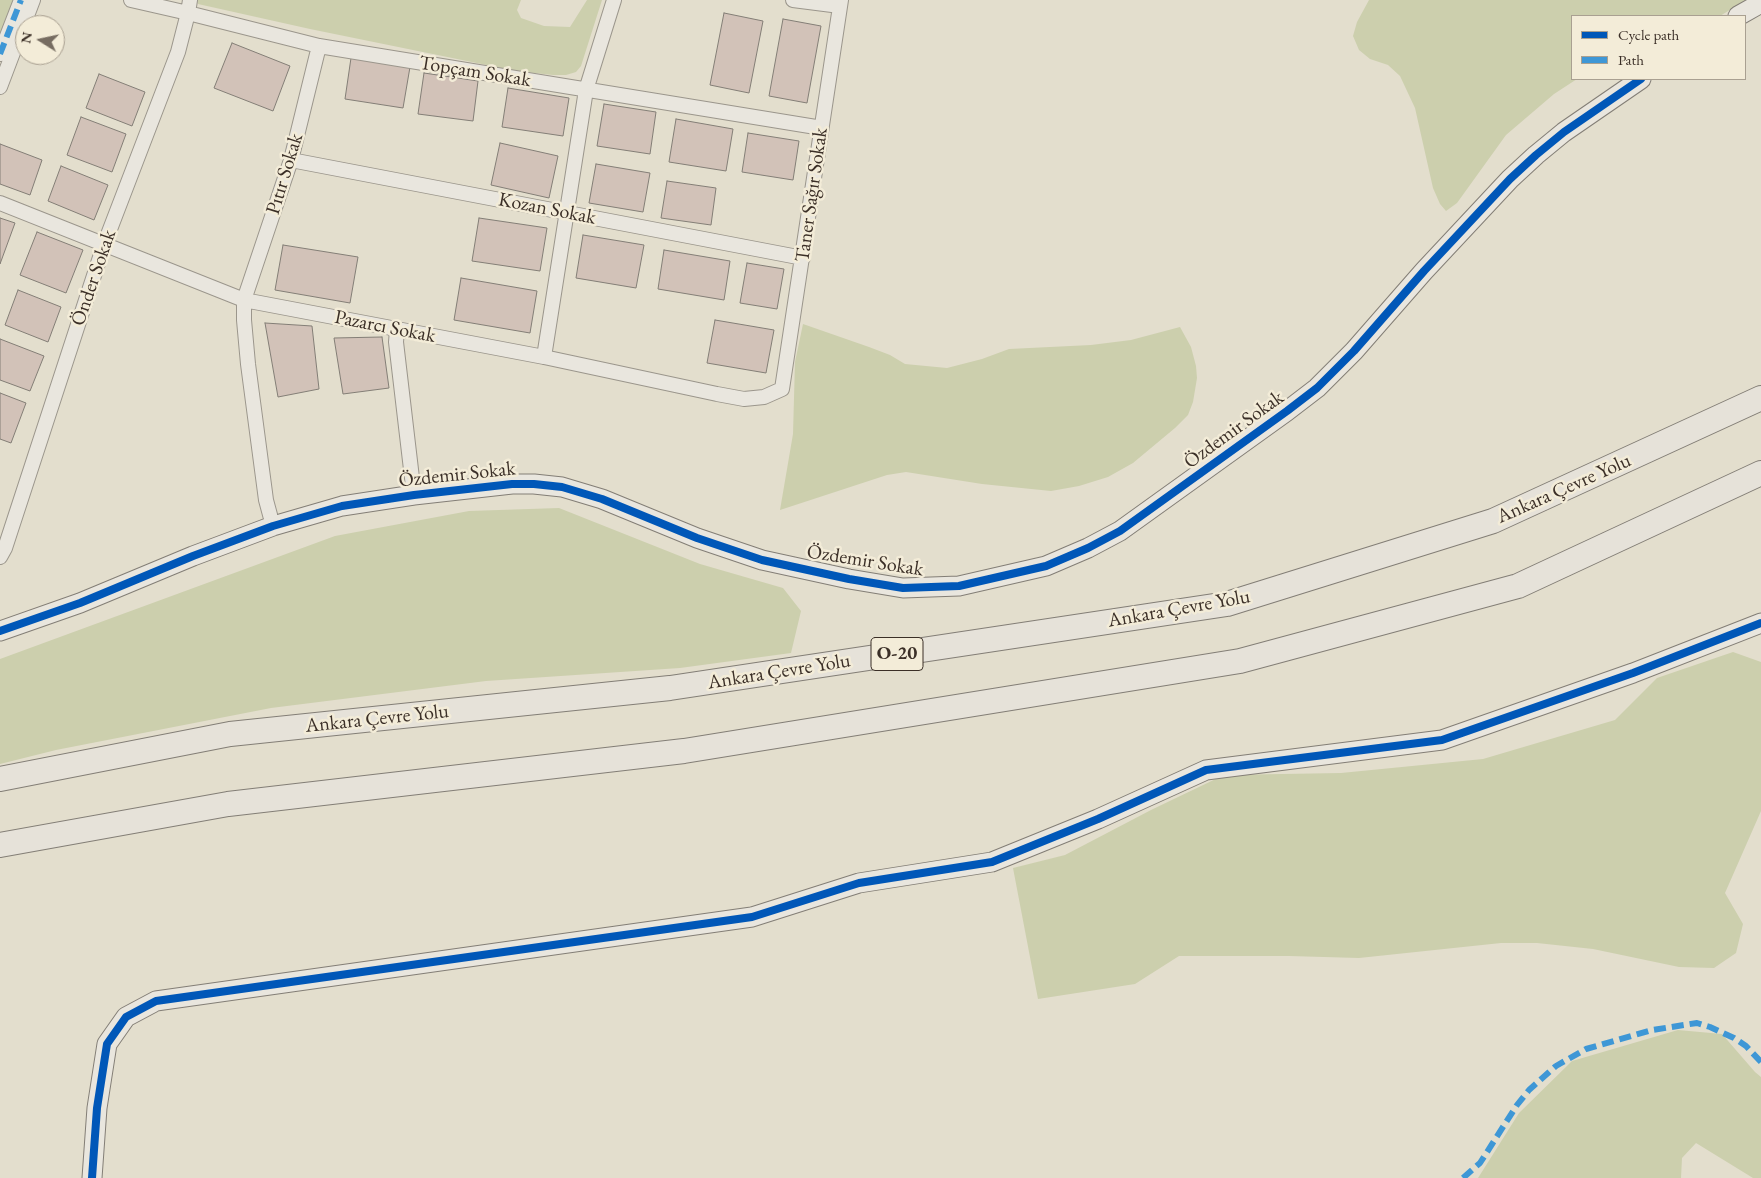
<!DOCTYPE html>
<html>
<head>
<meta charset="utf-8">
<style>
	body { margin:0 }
	#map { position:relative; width:1761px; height:1178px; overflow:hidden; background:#e3decd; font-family:"EB Garamond",serif }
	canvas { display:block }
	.legend { position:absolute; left:1571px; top:15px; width:175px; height:65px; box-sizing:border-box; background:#f3ecd8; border:1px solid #a9a091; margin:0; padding:6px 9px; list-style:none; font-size:15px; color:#3b2f27 }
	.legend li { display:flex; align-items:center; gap:10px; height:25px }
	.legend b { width:25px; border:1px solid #a9a091 }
	.north { position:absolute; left:15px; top:15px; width:50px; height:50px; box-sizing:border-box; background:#f3ecd8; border:1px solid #a9a091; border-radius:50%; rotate:280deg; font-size:14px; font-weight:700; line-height:20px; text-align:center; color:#3b2f27 }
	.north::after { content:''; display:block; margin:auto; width:18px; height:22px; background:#766c61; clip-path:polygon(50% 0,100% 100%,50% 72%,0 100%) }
</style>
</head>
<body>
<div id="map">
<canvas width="1761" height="1178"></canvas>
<ul class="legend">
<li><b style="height:6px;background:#0057b8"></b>Cycle path</li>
<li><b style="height:6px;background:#3e97d6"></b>Path</li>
</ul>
<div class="north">N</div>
</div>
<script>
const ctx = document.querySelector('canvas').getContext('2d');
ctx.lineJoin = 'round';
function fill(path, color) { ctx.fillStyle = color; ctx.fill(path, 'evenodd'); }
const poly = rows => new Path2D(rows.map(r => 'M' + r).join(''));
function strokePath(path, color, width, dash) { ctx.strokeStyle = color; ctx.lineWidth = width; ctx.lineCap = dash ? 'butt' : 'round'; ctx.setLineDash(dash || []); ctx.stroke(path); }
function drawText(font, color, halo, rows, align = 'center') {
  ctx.font = font + ' "EB Garamond",serif'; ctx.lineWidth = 5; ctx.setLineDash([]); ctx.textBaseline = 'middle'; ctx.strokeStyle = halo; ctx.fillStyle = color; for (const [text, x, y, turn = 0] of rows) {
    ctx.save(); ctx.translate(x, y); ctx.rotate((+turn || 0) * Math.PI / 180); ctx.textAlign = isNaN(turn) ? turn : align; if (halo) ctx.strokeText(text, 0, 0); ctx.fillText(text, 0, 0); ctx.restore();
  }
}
fill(poly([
	[0,0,14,0,0,40],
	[196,0,521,0,517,10,521,18,544,26,570,27,587,0,602,0,581,66,576,72,566,75,553,75,516,71,310,29,198,4],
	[1369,0,1746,0,1720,16,1572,16,1572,79,1577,79,1554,94,1506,135,1457,203,1446,211,1440,204,1433,188,1415,108,1400,76,1388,65,1370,59,1359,50,1353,36,1357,22],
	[803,324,869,347,890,355,905,364,947,368,982,359,1009,349,1091,345,1131,340,1180,327,1191,347,1196,366,1197,378,1193,402,1188,415,1175,428,1133,463,1108,477,1079,486,1051,491,982,484,906,472,887,475,780,510,793,434,795,362],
	[559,508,700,564,783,588,801,611,791,653,680,668,486,681,271,708,56,750,0,764,0,659,335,536,469,511],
	[1733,652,1761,662,1761,811,1725,893,1743,924,1736,953,1714,968,1679,967,1593,949,1537,943,1501,943,1359,958,1289,956,1179,956,1135,984,1038,999,1013,868,1065,855,1151,810,1224,775,1341,773,1483,759,1615,720,1657,678],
	[1678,1030,1722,1034,1755,1072,1761,1077,1761,1178,1753,1178,1696,1143,1682,1158,1681,1178,1478,1178,1519,1113,1572,1061]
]), '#cccfad');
const building = poly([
	[724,13,763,21,749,93,710,85,724,13],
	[783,19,821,26,807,103,769,96,783,19],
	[232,43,290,66,273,111,214,88,232,43],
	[351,58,410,67,403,108,345,99,351,58],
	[424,73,478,81,473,121,418,114,424,73],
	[99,74,145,92,132,126,86,108,99,74],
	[508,88,569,98,563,136,502,127,508,88],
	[604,104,656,112,650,154,597,146,604,104],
	[81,117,126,134,112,172,67,155,81,117],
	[676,119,733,129,726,171,669,162,676,119],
	[748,133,799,141,793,180,742,172,748,133],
	[500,143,558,156,549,198,491,185,500,143],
	[0,144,42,160,30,195,0,184,0,144],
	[596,164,650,173,643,212,589,203,596,164],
	[61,166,108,185,94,220,48,201,61,166],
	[667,181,716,188,711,225,661,218,667,181],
	[0,218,15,223,0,264,0,218],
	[479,218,547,228,540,271,472,261,479,218],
	[37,232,83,250,66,293,20,275,37,232],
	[583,235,644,245,636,288,576,278,583,235],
	[283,245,358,257,350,303,275,290,283,245],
	[664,250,730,261,724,300,658,289,664,250],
	[747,263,784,269,777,309,740,303,747,263],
	[461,278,537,291,530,333,454,320,461,278],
	[18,290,61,307,48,342,5,325,18,290],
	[715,320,774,330,766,373,707,363,715,320],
	[265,323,312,326,319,389,278,397,265,323],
	[382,337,389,388,343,394,334,338,382,337],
	[0,339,44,356,30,391,0,380,0,339],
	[0,393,26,403,11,443,0,439,0,393]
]);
fill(building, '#d2c2b8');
strokePath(building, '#837e76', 1);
const street = poly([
	[131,0,188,13,319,46,822,128],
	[793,0,840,6],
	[0,54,21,0],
	[0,87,33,0],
	[291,160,803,258],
	[0,203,244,300,544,357,717,394,744,399,764,397,782,389,841,0],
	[397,330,396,342,414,495],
	[544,357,586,90,614,0],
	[273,526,266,500,248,364,244,320,244,300,291,160,319,46],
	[0,557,5,548,104,245,178,52,188,13,190,0]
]);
const secondary = poly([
	[1738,16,1761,3],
	[0,631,80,603,193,556,273,526,342,506,414,495,512,484,534,484,562,487,602,499,697,538,762,560,849,579,903,588,959,586,1046,566,1088,548,1120,531,1287,411,1317,388,1354,351,1424,271,1510,179,1536,155,1564,132,1641,79],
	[92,1178,97,1108,107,1044,126,1017,156,1001,752,917,859,883,992,862,1098,819,1206,770,1442,740,1633,673,1761,623]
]);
const highway = poly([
	[0,779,230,734,670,688,1227,604,1493,521,1761,398],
	[0,845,228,804,684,751,1240,661,1518,586,1761,473]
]);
strokePath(street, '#9b968c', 16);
strokePath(secondary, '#837e76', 21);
strokePath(highway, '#837e76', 26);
strokePath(street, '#e9e6de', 14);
strokePath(secondary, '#e9e6de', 19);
strokePath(highway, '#e6e2d9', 24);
strokePath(poly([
	[0,54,21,0],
	[1463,1178,1480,1163,1517,1105,1529,1090,1556,1066,1586,1049,1652,1030,1697,1023,1710,1027,1734,1038,1746,1046,1761,1062]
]), '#3e97d6', 6, [12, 6]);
strokePath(poly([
	[0,631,80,603,193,556,273,526,342,506,414,495,512,484,534,484,562,487,602,499,697,538,762,560,849,579,903,588,959,586,1046,566,1088,548,1120,531,1287,411,1317,388,1354,351,1424,271,1510,179,1536,155,1564,132,1641,79],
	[92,1178,97,1108,107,1044,126,1017,156,1001,752,917,859,883,992,862,1098,819,1206,770,1442,740,1633,673,1761,623]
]), '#0057b8', 8);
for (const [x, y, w] of [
	[897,654,52]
]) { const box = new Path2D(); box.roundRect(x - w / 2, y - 16.5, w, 33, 4); ctx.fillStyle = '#f3ecd8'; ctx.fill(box); strokePath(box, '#3b2f27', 1); }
drawText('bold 19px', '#3b2f27', null, [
	["O-20",897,654]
]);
drawText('20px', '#3b2f27', '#f3ecd8', [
	["Topçam Sokak",475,72,9],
	["Pıtır Sokak",285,174,-73],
	["Taner Sağır Sokak",812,195,-82],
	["Kozan Sokak",547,209,11],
	["Önder Sokak",94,278,-71],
	["Pazarcı Sokak",385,327,11],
	["Özdemir Sokak",1234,430,-36],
	["Özdemir Sokak",457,475,-6],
	["Ankara Çevre Yolu",1564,489,-24],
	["Özdemir Sokak",865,561,9],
	["Ankara Çevre Yolu",1179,609,-10],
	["Ankara Çevre Yolu",779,672,-9],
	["Ankara Çevre Yolu",377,719,-6]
]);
</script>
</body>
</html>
